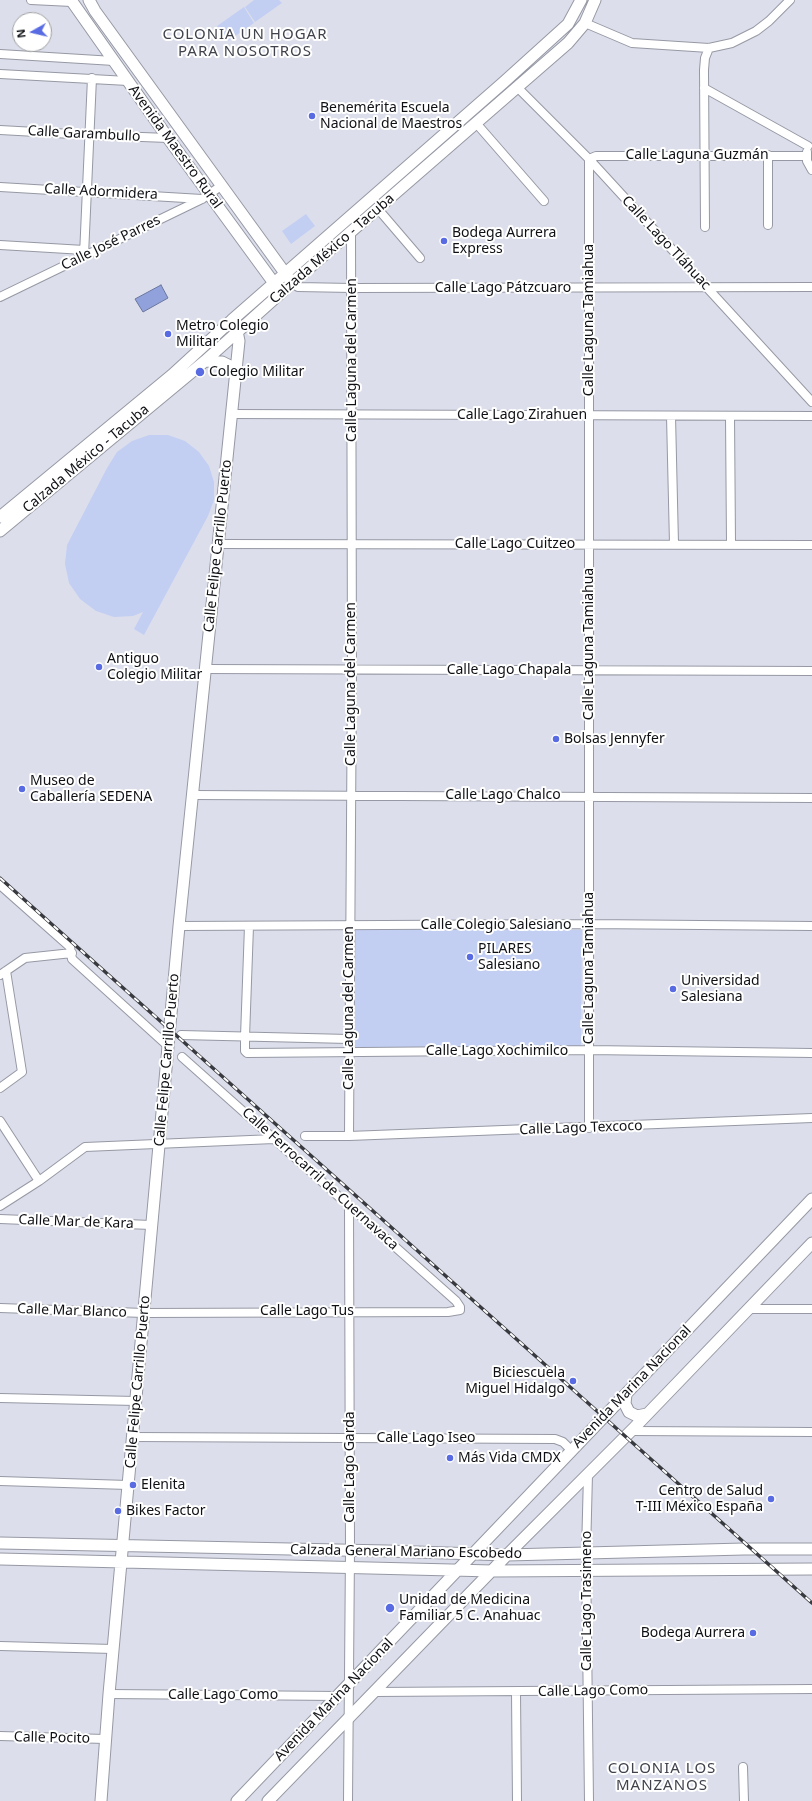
<!DOCTYPE html>
<html>
<head>
<meta charset="utf-8">
<style>
	body { margin:0 }
	#map { position:relative; width:812px; height:1801px; overflow:hidden; background:#dcdfeb; font-family:"Noto Sans",sans-serif }
	canvas { display:block }
	.north { position:absolute; left:12px; top:12px; width:40px; height:40px; box-sizing:border-box; background:#fff; border:1px solid #9f9fa1; border-radius:50%; rotate:262deg; font-size:11px; font-weight:700; line-height:16px; text-align:center; color:#0f1014 }
	.north::after { content:''; display:block; margin:auto; width:14px; height:18px; background:#586be2; clip-path:polygon(50% 0,100% 100%,50% 72%,0 100%) }
</style>
</head>
<body>
<div id="map">
<canvas width="812" height="1801"></canvas>
<div class="north">N</div>
</div>
<script>
const ctx = document.querySelector('canvas').getContext('2d');
ctx.lineJoin = 'round';
function fill(path, color) { ctx.fillStyle = color; ctx.fill(path, 'evenodd'); }
const poly = rows => new Path2D(rows.map(r => 'M' + r).join(''));
function strokePath(path, color, width, dash) { ctx.strokeStyle = color; ctx.lineWidth = width; ctx.lineCap = dash ? 'butt' : 'round'; ctx.setLineDash(dash || []); ctx.stroke(path); }
function drawText(font, color, halo, rows, align = 'center') {
  ctx.font = font + ' "Noto Sans",sans-serif'; ctx.lineWidth = 4; ctx.setLineDash([]); ctx.textBaseline = 'middle'; ctx.strokeStyle = halo; ctx.fillStyle = color; for (const [text, x, y, turn = 0] of rows) {
    ctx.save(); ctx.translate(x, y); ctx.rotate((+turn || 0) * Math.PI / 180); ctx.textAlign = isNaN(turn) ? turn : align; if (halo) ctx.strokeText(text, 0, 0); ctx.fillText(text, 0, 0); ctx.restore();
  }
}
fill(poly([
	[254,0,279,0,282,3,255,22,245,7],
	[244,7,254,23,228,41,217,26],
	[306,214,315,226,291,244,282,231],
	[149,435,168,435,185,441,199,452,209,466,214,482,214,500,208,516,144,635,134,629,143,612,133,616,114,617,96,611,80,599,69,583,65,564,67,545,107,468,117,452,132,441],
	[353,929,582,930,581,1047,353,1047]
]), '#c3cef3');
const water = poly([
	[161,285,168,298,143,312,135,299,161,285]
]);
fill(water, '#91a1db');
strokePath(water, '#6a769f', 1);
const street = poly([
	[31,0,72,2],
	[585,23,632,43,709,48,732,43,756,31,769,21,790,0],
	[0,54,114,61],
	[0,74,128,81],
	[517,87,589,159,812,402],
	[704,88,808,146],
	[476,123,544,201],
	[0,130,90,135,168,138],
	[807,152,807,161,812,170],
	[0,187,202,199],
	[378,209,420,258],
	[768,225,768,155],
	[705,227,704,70,705,58,709,48],
	[0,245,84,250],
	[84,255,92,78],
	[292,283,298,287,352,288,812,287],
	[0,297,202,199,221,186],
	[231,414,812,416],
	[671,416,674,544],
	[730,416,731,544],
	[218,544,812,545],
	[205,669,812,671],
	[193,795,812,798],
	[0,885,70,947,72,959,168,1046],
	[179,926,589,924,812,926],
	[249,926,245,1037,245,1051,247,1053,589,1050,812,1053],
	[0,975,25,958,72,953],
	[181,1035,349,1039],
	[0,1088,22,1072,6,971],
	[0,1121,39,1181],
	[589,1128,589,159,596,156,806,156],
	[305,1136,349,1136,812,1118],
	[349,1136,352,669,351,231],
	[0,1206,39,1181,85,1147,274,1139],
	[0,1219,151,1225],
	[0,1308,144,1313,448,1312,460,1310,460,1307,456,1301,182,1057],
	[749,1309,812,1309],
	[0,1398,136,1401],
	[631,1431,812,1432],
	[133,1437,555,1439,563,1442,571,1450],
	[588,1474,586,1553,589,1801],
	[0,1481,128,1485],
	[0,1646,113,1649],
	[375,1692,812,1689],
	[516,1692,517,1801],
	[109,1694,338,1696],
	[0,1736,105,1739],
	[743,1767,744,1801],
	[348,1801,350,1550,349,1205]
]);
const secondary = poly([
	[71,0,168,138,279,290],
	[89,0,95,11,290,280],
	[205,361,222,362,228,365,236,372],
	[0,517,172,375,232,320,504,82,568,24,581,0],
	[0,531,205,361,292,283,568,43,585,23,595,0],
	[626,1394,625,1404,629,1412,637,1416,647,1414],
	[0,1543,387,1551,507,1555,744,1549,812,1549],
	[0,1559,493,1571,812,1569],
	[101,1801,109,1694,179,926,239,341,237,331,232,320],
	[237,1801,812,1199],
	[268,1801,507,1555,634,1428,812,1243]
]);
strokePath(street, '#9699a4', 10);
strokePath(secondary, '#9699a4', 13);
strokePath(street, '#fff', 8);
strokePath(secondary, '#fff', 11);
const rail = poly([
	[0,878,812,1603]
]);
strokePath(rail, '#383a3f', 3.5);
strokePath(rail, '#fff', 2, [6]);
for (const [x, y, r, color] of [
	[312,116,4,"#586be2"],
	[444,241,4,"#586be2"],
	[168,334,4,"#586be2"],
	[200,372,5,"#586be2"],
	[99,667,4,"#586be2"],
	[556,739,4,"#586be2"],
	[22,789,4,"#586be2"],
	[470,957,4,"#586be2"],
	[673,989,4,"#586be2"],
	[573,1381,4,"#586be2"],
	[450,1458,4,"#586be2"],
	[133,1485,4,"#586be2"],
	[771,1499,4,"#586be2"],
	[118,1511,4,"#586be2"],
	[390,1608,5,"#586be2"],
	[753,1633,4,"#586be2"]
]) { const dot = new Path2D(); dot.arc(x, y, r, 0, 2 * Math.PI); ctx.fillStyle = color; ctx.fill(dot); strokePath(dot, '#fff', 1.5); }
drawText('14px', '#0f1014', '#fff', [
	["Benemérita Escuela",320,108],
	["Nacional de Maestros",320,124],
	["Bodega Aurrera",452,233],
	["Express",452,249],
	["Metro Colegio",176,326],
	["Militar",176,342],
	["Colegio Militar",209,372],
	["Antiguo",107,659],
	["Colegio Militar",107,675],
	["Bolsas Jennyfer",564,739],
	["Museo de",30,781],
	["Caballería SEDENA",30,797],
	["PILARES",478,949],
	["Salesiano",478,965],
	["Universidad",681,981],
	["Salesiana",681,997],
	["Biciescuela",565,1373,"right"],
	["Miguel Hidalgo",565,1389,"right"],
	["Más Vida CMDX",458,1458],
	["Elenita",141,1485],
	["Centro de Salud",763,1491,"right"],
	["T-III México España",763,1507,"right"],
	["Bikes Factor",126,1511],
	["Unidad de Medicina",399,1600],
	["Familiar 5 C. Anahuac",399,1616],
	["Bodega Aurrera",745,1633,"right"]
], 'left');
drawText('14px', '#0f1014', '#fff', [
	["Calle Garambullo",84,134,3],
	["Avenida Maestro Rural",175,147,54],
	["Calle Laguna Guzmán",697,155],
	["Calle Adormidera",101,192,3],
	["Calle José Parres",111,243,-26],
	["Calle Lago Tláhuac",666,243,47],
	["Calzada México - Tacuba",332,249,-41],
	["Calle Lago Pátzcuaro",503,288],
	["Calle Laguna Tamiahua",589,320,-90],
	["Calle Laguna del Carmen",352,360,-90],
	["Calle Lago Zirahuen",522,415],
	["Calzada México - Tacuba",86,459,-40],
	["Calle Lago Cuitzeo",515,544],
	["Calle Felipe Carrillo Puerto",218,546,-84],
	["Calle Laguna Tamiahua",589,644,-90],
	["Calle Lago Chapala",509,670],
	["Calle Laguna del Carmen",351,684,-90],
	["Calle Lago Chalco",503,795],
	["Calle Colegio Salesiano",496,925],
	["Calle Laguna Tamiahua",589,968,-90],
	["Calle Laguna del Carmen",349,1008,-90],
	["Calle Lago Xochimilco",497,1051],
	["Calle Felipe Carrillo Puerto",167,1060,-85],
	["Calle Lago Texcoco",581,1128,-2],
	["Calle Ferrocarril de Cuernavaca",320,1179,42],
	["Calle Mar de Kara",76,1222,2],
	["Calle Mar Blanco",72,1311,2],
	["Calle Lago Tus",307,1311],
	["Calle Felipe Carrillo Puerto",138,1382,-85],
	["Avenida Marina Nacional",632,1387,-46],
	["Calle Lago Iseo",426,1438],
	["Calle Lago Garda",350,1467,-90],
	["Calzada General Mariano Escobedo",406,1552,1],
	["Calle Lago Trasimeno",587,1601,-90],
	["Calle Lago Como",593,1691,-1],
	["Calle Lago Como",223,1695],
	["Avenida Marina Nacional",334,1700,-46],
	["Calle Pocito",52,1738,1]
]);
ctx.letterSpacing = '1px';
drawText('15px', '#40434c', '#fff', [
	["COLONIA UN HOGAR",245,35],
	["PARA NOSOTROS",245,52],
	["COLONIA LOS",662,1769],
	["MANZANOS",662,1786]
]);
ctx.letterSpacing = '0px';
</script>
</body>
</html>
